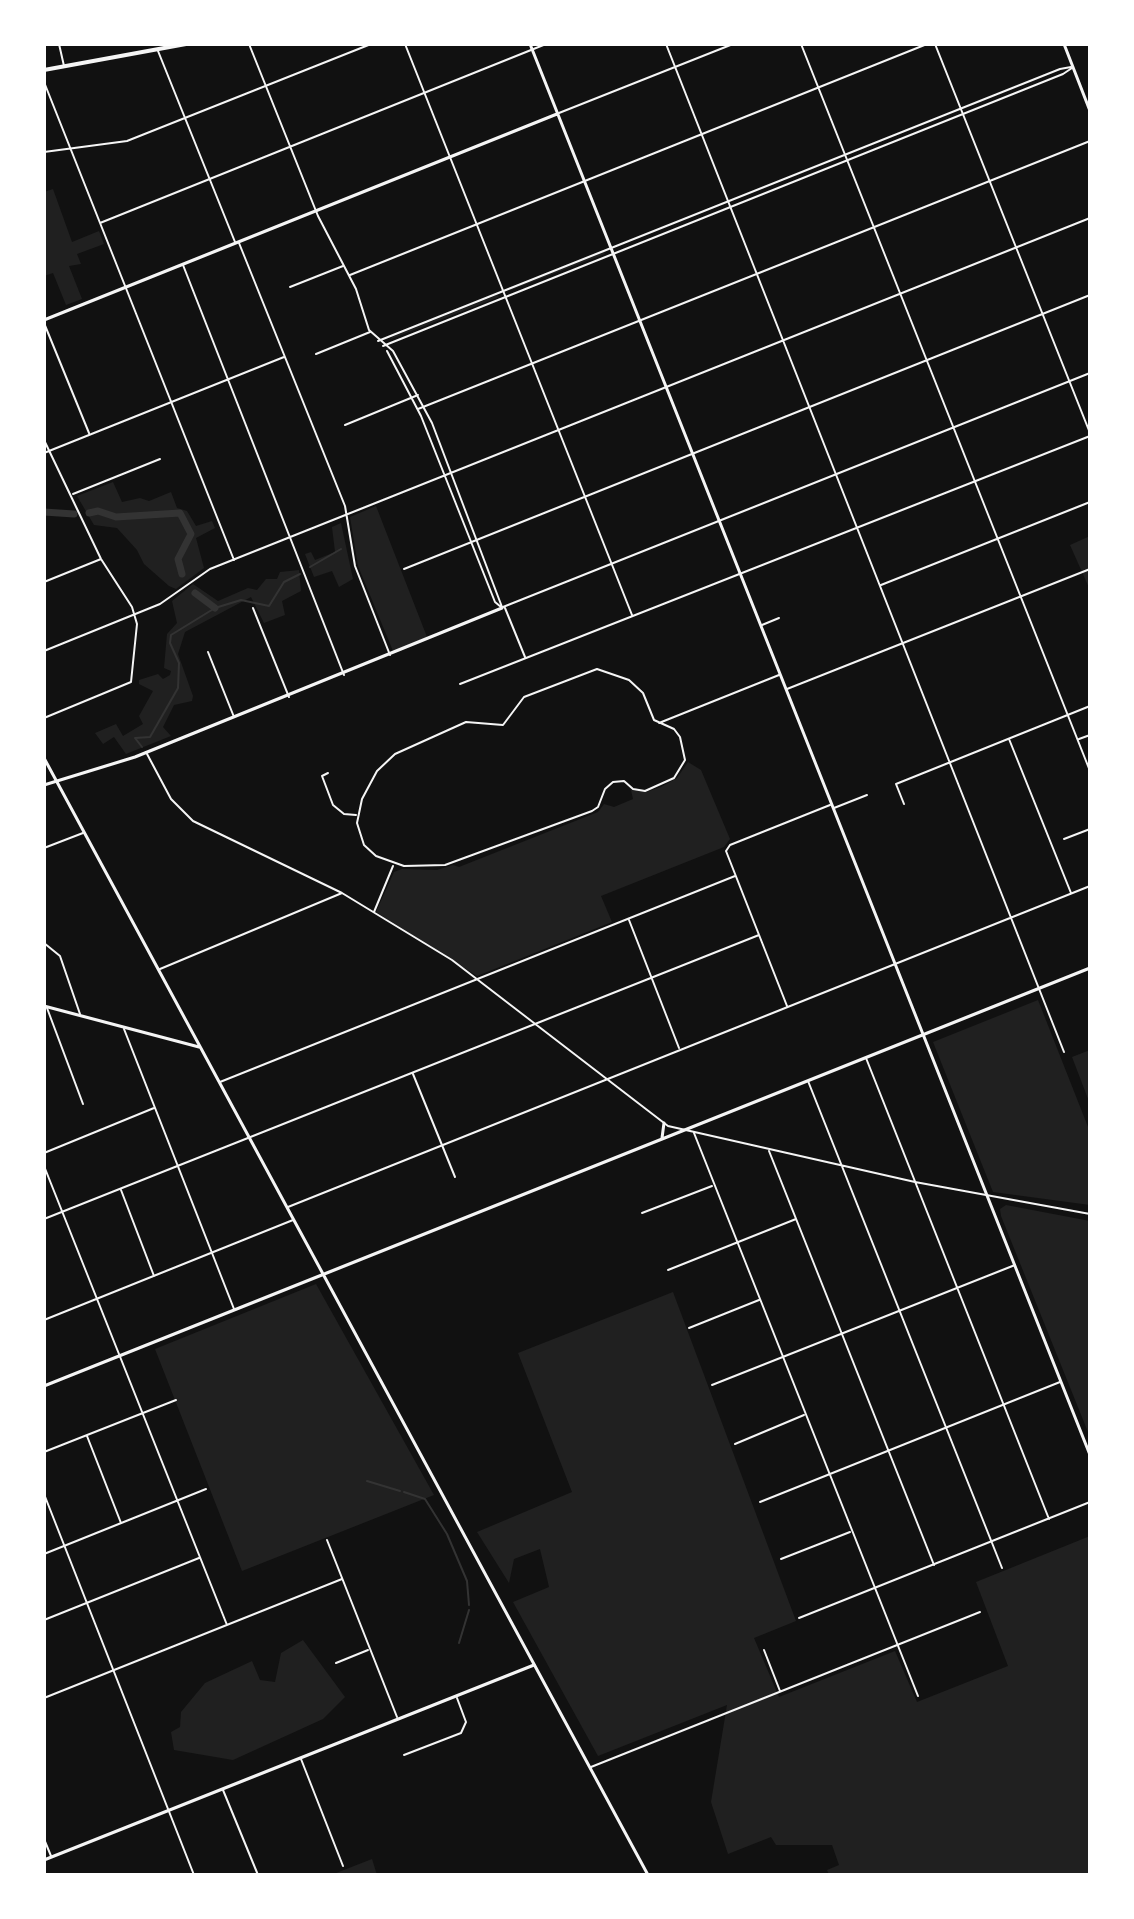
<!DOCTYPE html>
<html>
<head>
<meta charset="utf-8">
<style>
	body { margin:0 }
	#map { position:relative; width:1134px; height:1919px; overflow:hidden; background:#111; font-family:Commissioner,sans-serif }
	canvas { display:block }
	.frame { position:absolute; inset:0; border:46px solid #fff; pointer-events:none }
</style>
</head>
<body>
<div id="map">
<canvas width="1134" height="1919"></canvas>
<div class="frame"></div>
</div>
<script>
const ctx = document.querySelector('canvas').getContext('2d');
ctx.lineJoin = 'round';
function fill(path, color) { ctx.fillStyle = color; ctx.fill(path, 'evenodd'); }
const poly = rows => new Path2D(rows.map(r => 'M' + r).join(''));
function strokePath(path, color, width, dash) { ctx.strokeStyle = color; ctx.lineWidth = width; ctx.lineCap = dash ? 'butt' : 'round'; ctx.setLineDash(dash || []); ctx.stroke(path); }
fill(poly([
	[53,189,72,242,99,231,104,244,77,254,81,264,69,266,82,299,66,305,53,273,44,276,44,192],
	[604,252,605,254,511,290,511,289],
	[497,295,499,297,391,339,392,337],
	[113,482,122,502,140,498,149,501,171,492,177,508,187,511,196,526,212,521,215,528,196,538,204,568,176,589,169,586,144,564,137,550,117,528,94,525,77,496],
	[376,506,427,637,393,651,358,566,350,517],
	[341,523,353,579,339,587,332,571,314,577,305,554,311,552,315,560,335,552,332,527],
	[1090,536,1090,590,1070,545],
	[299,570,301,591,282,601,285,615,264,623,251,597,185,632,178,654,193,696,192,701,174,705,163,727,171,736,126,754,114,737,103,744,95,733,116,724,123,736,143,724,139,716,153,691,139,684,139,680,158,674,163,679,170,675,171,671,164,668,167,634,177,623,172,601,193,584,218,601,248,588,257,590,266,579,277,579,280,572],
	[688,762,701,770,730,839,724,847,601,896,612,922,477,976,376,912,394,872,402,869,437,870,453,865,459,867,598,812,604,804,614,807,633,799,631,790,646,792,661,787,677,778],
	[1038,1000,1090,1132,1090,1205,993,1192,933,1042],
	[1090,1050,1090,1104,1072,1057],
	[1006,1205,1090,1221,1090,1437,1001,1216,1000,1209],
	[316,1284,434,1495,242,1571,155,1349],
	[673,1292,796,1621,754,1638,779,1697,895,1651,917,1702,1008,1666,976,1582,1090,1536,1090,1875,829,1875,827,1870,839,1865,832,1845,776,1845,771,1837,728,1854,711,1802,727,1705,598,1756,513,1602,549,1587,540,1549,514,1559,509,1583,477,1532,572,1492,518,1353],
	[303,1640,345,1697,323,1719,233,1760,174,1750,171,1732,180,1727,181,1712,205,1683,252,1661,260,1680,275,1682,281,1653],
	[372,1859,377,1875,331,1875]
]), '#202020');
strokePath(poly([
	[310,567,341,549],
	[142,747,135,738,150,737,178,688,179,663,170,643,171,635,215,608,241,600,269,606,284,582,300,574],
	[367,1481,400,1491],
	[404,1492,425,1499,447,1534,467,1581,469,1605],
	[459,1643,469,1610]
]), '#333', 2);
strokePath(poly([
	[44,512,74,514],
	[89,513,98,511,116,517,180,513,191,534,178,559,182,574],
	[195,593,215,608]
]), '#333', 7);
strokePath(poly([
	[59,44,64,66],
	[249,44,318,216,356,289,369,330,393,351,432,423,502,607],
	[405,44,632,615],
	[666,44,1064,1052],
	[801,44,1090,771],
	[935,44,1090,433],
	[158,51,235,242],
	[44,82,234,560],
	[559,113,733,44],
	[44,152,127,141,371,44],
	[100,223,546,44],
	[239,243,345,506,355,566,390,655],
	[183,265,344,675],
	[350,275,927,44],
	[290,287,343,266],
	[44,323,89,433],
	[378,341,1060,69,1071,67],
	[383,346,1063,74,1072,68],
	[387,351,421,416,495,602,501,607],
	[316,354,370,332],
	[418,409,1090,141],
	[345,425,418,395],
	[44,440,101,559,132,607,137,624,131,682,44,718],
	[44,453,284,357],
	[73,494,160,459],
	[404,569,1090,295],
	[44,582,101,559],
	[881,585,1090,502],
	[503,607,1090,373],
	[253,608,289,697],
	[505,608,525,657],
	[762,625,779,618],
	[44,651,160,604,210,569,1090,218],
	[208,652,234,717],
	[597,669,629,680,643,693,654,720,674,729,680,737,685,760,674,778,645,791,633,789,624,781,613,782,605,789,598,807,592,811,445,865,404,866,376,856,364,845,357,823,362,799,377,771,395,754,466,722,503,725,524,697,597,669],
	[460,684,1090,436],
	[787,689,1090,569],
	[659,723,779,675],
	[1009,739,1071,893],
	[1079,739,1090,735],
	[146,752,171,799,193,821,342,893,452,960,668,1126,915,1182,1090,1214],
	[328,773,322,776,333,805,344,814,356,815],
	[904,804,896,784,1090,706],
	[834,808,867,795],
	[1064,839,1090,829],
	[44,848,83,833],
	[374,912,393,866],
	[629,920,679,1048],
	[44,943,60,956,80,1014],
	[160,969,342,893],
	[787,1006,726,851,730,845,830,805],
	[47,1008,83,1104],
	[124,1029,234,1309],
	[866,1058,1049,1519],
	[413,1074,455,1177],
	[808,1081,1002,1568],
	[220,1082,735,876],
	[694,1133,918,1696],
	[769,1151,934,1565],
	[44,1153,154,1108],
	[44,1166,227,1625],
	[121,1190,154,1276],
	[288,1207,1090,886],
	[642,1213,712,1186],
	[44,1219,759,935],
	[668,1270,796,1219],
	[44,1320,293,1220],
	[689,1328,759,1300],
	[712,1385,1015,1265],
	[87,1436,121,1523],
	[735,1444,804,1415],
	[44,1452,176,1400],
	[44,1494,194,1875],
	[760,1502,1060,1382],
	[327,1540,397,1717],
	[44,1554,206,1489],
	[781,1559,850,1532],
	[799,1618,1090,1502],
	[44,1620,199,1558],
	[764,1650,780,1691],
	[336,1663,368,1650],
	[44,1698,342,1579],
	[404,1755,461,1733,466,1722,457,1698],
	[301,1759,343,1866],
	[591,1767,980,1612],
	[223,1790,258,1875],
	[44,1839,51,1856]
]), '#f5f5f5', 2);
strokePath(poly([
	[530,44,1090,1455],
	[1064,44,1090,111],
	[44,320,557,114],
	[44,785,135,757,502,608],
	[44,1006,199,1047],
	[44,1860,534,1665]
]), '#f5f5f5', 3);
strokePath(poly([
	[44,758,648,1875],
	[662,1138,664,1123],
	[44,1386,1090,968]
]), '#f5f5f5', 3);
strokePath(poly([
	[44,70,186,44]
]), '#f5f5f5', 4);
</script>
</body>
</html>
